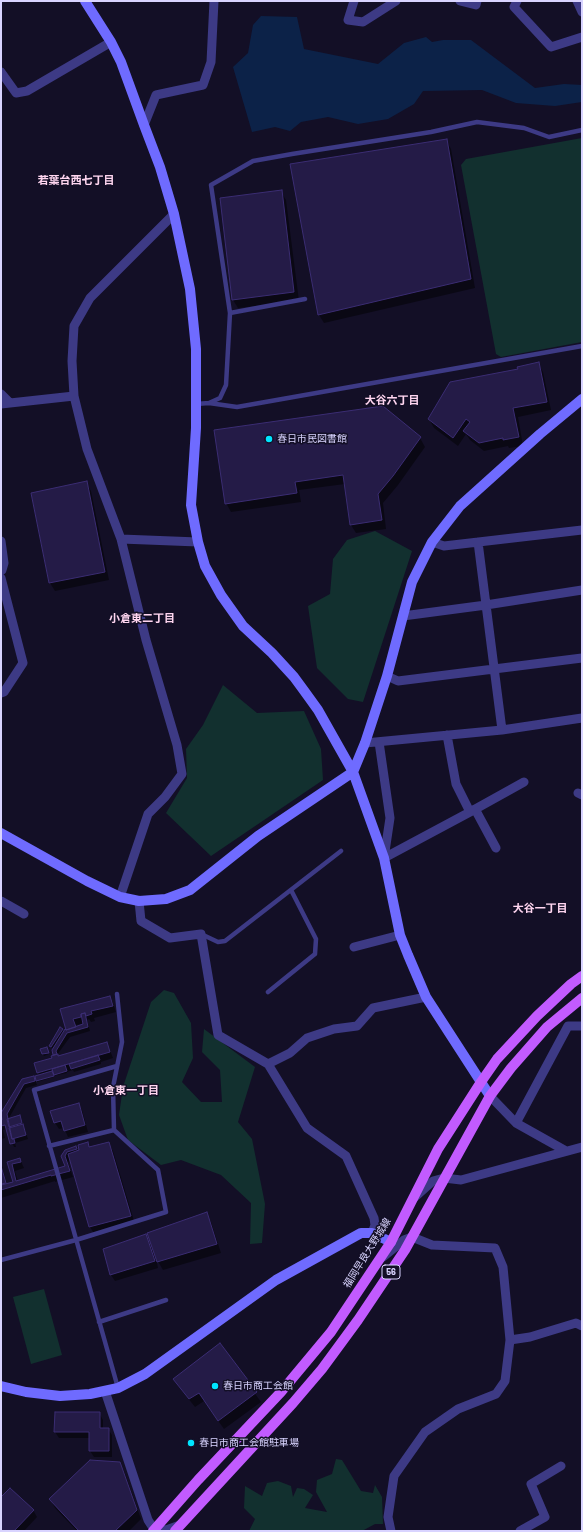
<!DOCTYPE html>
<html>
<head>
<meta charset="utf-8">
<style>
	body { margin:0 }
	#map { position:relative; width:583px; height:1532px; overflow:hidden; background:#130f26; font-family:Barlow,sans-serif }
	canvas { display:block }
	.frame { position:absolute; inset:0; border:2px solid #d9d4ff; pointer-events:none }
</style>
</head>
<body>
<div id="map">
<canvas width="583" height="1532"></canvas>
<div class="frame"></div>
</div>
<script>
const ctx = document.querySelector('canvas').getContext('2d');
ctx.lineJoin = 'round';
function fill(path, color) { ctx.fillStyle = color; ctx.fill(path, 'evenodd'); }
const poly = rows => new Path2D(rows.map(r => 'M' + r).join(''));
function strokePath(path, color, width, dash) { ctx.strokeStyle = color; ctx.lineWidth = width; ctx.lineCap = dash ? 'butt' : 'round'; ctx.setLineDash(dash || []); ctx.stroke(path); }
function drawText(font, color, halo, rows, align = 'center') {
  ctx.font = font + ' Barlow,"Noto Sans JP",sans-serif'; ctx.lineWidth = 3; ctx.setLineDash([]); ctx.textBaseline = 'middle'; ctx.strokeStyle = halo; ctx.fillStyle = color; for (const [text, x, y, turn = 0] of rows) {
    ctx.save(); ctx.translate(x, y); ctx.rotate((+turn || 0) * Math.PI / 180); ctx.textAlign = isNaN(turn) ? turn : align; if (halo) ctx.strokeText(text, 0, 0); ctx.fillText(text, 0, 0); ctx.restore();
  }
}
fill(poly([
	[582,138,582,342,501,357,496,354,461,165,466,159],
	[375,531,412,551,363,702,348,699,317,668,308,606,330,594,333,559,347,540],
	[223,685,257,713,304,711,321,749,323,780,211,856,166,813,187,778,186,749,203,725],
	[164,990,174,993,191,1023,193,1058,182,1082,201,1102,222,1102,220,1070,202,1052,204,1029,255,1067,238,1122,252,1139,265,1204,262,1243,250,1244,251,1203,221,1175,181,1160,161,1165,128,1140,119,1115,123,1087,151,1002],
	[44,1289,62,1355,31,1364,13,1297],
	[336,1459,342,1460,361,1491,373,1493,375,1485,382,1497,383,1524,375,1524,362,1531,249,1531,255,1519,244,1508,245,1486,262,1496,267,1483,278,1481,291,1486,293,1497,297,1488,304,1489,313,1495,305,1508,327,1512,316,1492,317,1480,332,1474]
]), '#12302f');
fill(poly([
	[261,16,297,17,304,49,378,64,404,43,426,37,432,42,443,40,471,40,535,88,564,84,582,85,582,102,555,106,516,103,482,90,423,91,414,104,388,119,358,124,328,117,301,122,290,131,275,127,252,132,233,67,248,53,253,25]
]), '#0c2248');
fill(poly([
	[446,140,451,149,475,288,324,323,319,315,291,165],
	[281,192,286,200,299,301,238,308,233,300],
	[538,364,543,372,551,410,518,417,523,446,509,448,508,446,484,451,470,440,466,434,458,446,434,428,429,419,519,370],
	[420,438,425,447,398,485,383,503,386,529,356,533,351,525,345,484,299,490,301,502,231,512,226,503],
	[86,483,91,491,109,580,55,591,50,583],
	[110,997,113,1003,116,1012,94,1018,95,1021,91,1022,89,1019,87,1020,90,1031,70,1037,57,1055,58,1057,107,1043,113,1058,101,1062,101,1064,74,1072,73,1070,67,1072,67,1073,53,1076,54,1077,37,1082,36,1077,40,1076,35,1063,53,1058,54,1056,54,1049,50,1046,62,1029,64,1032,65,1030,68,1033,62,1009],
	[86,1023,77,1027,76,1025],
	[48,1050,49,1054,44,1056,43,1054],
	[34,1077,37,1085,26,1088,9,1118,6,1110,22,1080],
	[78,1104,82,1110,88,1132,68,1137,64,1128,59,1129,55,1123,52,1112],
	[21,1118,28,1139,15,1143,16,1147,14,1147,7,1129,3,1130,5,1138,1,1139,1,1121],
	[87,1143,90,1148,108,1143,113,1151,135,1224,95,1235,90,1227,70,1159,68,1163,73,1177,55,1182,55,1181,1,1198,1,1163,7,1184,14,1182,9,1163,20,1159,23,1166,24,1168,15,1171,18,1182,66,1166,63,1156,66,1151,76,1148,78,1152],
	[206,1213,211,1222,221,1253,163,1270,156,1258,158,1268,115,1281,111,1275,104,1250,145,1235,151,1246],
	[220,1345,261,1402,224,1429,204,1401,195,1407,179,1387,174,1379],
	[99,1413,103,1420,103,1429,108,1429,112,1435,112,1457,94,1457,90,1451,90,1438,59,1438,55,1432],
	[119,1463,124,1471,141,1519,129,1531,77,1531,55,1508,50,1499],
	[1,1498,33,1510,37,1517,24,1531,1,1531]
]), '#0007');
const building = poly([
	[447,139,471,279,318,315,290,164,447,139],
	[282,190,294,292,232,300,220,198,282,190],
	[539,362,547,402,513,408,519,437,503,440,503,438,479,443,463,431,470,422,466,419,453,438,428,419,450,382,518,369,517,367,539,362],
	[383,406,421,437,393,476,378,494,382,520,350,525,343,475,295,482,297,493,225,504,214,430,383,406],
	[87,481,105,572,49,583,31,493,87,481],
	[110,996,113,1006,91,1011,92,1014,86,1016,85,1013,81,1014,81,1017,73,1019,76,1027,66,1030,60,1009,110,996],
	[85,1013,88,1027,67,1033,56,1051,57,1054,53,1055,52,1050,65,1029,66,1030,83,1024,81,1014,85,1013],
	[60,1027,63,1029,51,1047,49,1046,60,1027],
	[107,1042,110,1052,37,1073,34,1063,52,1058,51,1056,58,1054,58,1056,107,1042],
	[47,1047,49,1053,42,1054,40,1049,47,1047],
	[98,1055,100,1060,71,1069,69,1064,98,1055],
	[65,1065,67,1071,54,1075,52,1069,65,1065],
	[52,1071,54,1076,36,1081,35,1076,52,1071],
	[34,1076,35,1081,24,1084,7,1114,12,1139,14,1139,15,1143,10,1144,5,1125,1,1126,1,1120,2,1120,1,1113,22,1079,34,1076],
	[79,1103,85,1125,64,1131,61,1121,54,1123,50,1111,79,1103],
	[20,1115,22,1123,9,1127,7,1119,20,1115],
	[23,1124,26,1135,12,1139,9,1128,23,1124],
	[88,1142,89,1147,109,1142,131,1216,89,1227,68,1154,79,1150,78,1145,88,1142],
	[76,1146,77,1149,67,1152,65,1156,70,1171,51,1176,51,1175,1,1190,1,1185,13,1182,7,1162,20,1158,21,1162,12,1164,16,1181,65,1166,61,1156,65,1150,76,1146],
	[1,1166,6,1183,1,1184,1,1166],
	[207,1212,217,1244,157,1262,147,1233,207,1212],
	[146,1234,155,1261,110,1275,103,1249,146,1234],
	[220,1343,257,1392,218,1421,199,1393,189,1399,173,1379,220,1343],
	[55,1412,100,1412,100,1428,109,1428,109,1451,89,1451,89,1432,54,1432,55,1412],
	[90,1460,120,1462,137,1510,115,1531,79,1531,49,1499,90,1460],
	[10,1488,34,1510,14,1531,1,1531,1,1497,10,1488]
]);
fill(building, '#241b47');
strokePath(building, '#3b2d73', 1);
strokePath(poly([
	[230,313,211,185,253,161,292,154,431,132,477,122,524,128,549,137,582,130],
	[209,403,237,407,582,346],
	[196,404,209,403,220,398,226,385,230,313,305,299],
	[201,934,218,942,225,941,341,851],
	[268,992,315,954,316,939,291,890],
	[117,1066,34,1090,118,1388],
	[49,1146,114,1130],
	[1,1260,76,1240,166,1212,158,1170,114,1130,113,1087,122,1042,117,994],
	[99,1322,166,1300]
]), '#3d3a85', 4.5);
strokePath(poly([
	[354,1,348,20,363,22,396,1],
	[460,1,476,5,477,1],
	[517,1,514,7,551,47,582,37],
	[577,1,582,12],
	[1,72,16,93,27,91,111,42],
	[144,125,156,95,203,85,211,62,214,1],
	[1,394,10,403,1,404],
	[10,403,74,396],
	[121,539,198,542],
	[1,541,4,563,2,570,1,570],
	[432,542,444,546,582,530],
	[478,542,502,730],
	[1,578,23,663,4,692,1,693],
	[403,616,486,605,582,590],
	[387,676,398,681,582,658],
	[379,742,390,818,384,858,470,812,456,784,447,735],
	[365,743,502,730,582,718],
	[578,793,582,795],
	[475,809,496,848],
	[470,812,524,782],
	[120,897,148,814,165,797,182,774,177,745,146,640,121,539,87,449,74,396,72,361,74,326,90,298,174,214],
	[1,901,24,914],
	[139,901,141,921,170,938,201,934,218,1035,268,1064,307,1128,346,1156,374,1218,375,1225,372,1233],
	[354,947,400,935],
	[268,1064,290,1053,307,1038,334,1029,357,1026,373,1008,426,997],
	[490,1096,516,1123,566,1151],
	[516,1123,568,1026,582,1026],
	[414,1198,433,1181,444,1178,461,1180,582,1147],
	[383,1257,404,1240,412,1237,432,1245,495,1248,503,1267,510,1340,505,1381,496,1394,458,1409,425,1432,394,1476,388,1517,391,1531],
	[510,1340,530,1337,576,1323,582,1326],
	[105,1391,148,1520,155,1531],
	[155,1529,166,1530,180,1525],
	[520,1531,545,1517,531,1484,561,1466]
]), '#3d3a85', 9);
strokePath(poly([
	[85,1,111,42,121,62,144,125,160,167,174,214,190,289,196,349,196,428,191,505,198,542,205,566,221,595,243,626,272,653,294,677,305,692,318,710,353,772,384,858,400,935,408,955,426,997,490,1096],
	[1,833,87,881,120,897,139,901,166,899,190,890,258,836,353,772,365,743,387,676,412,582,432,542,460,506,540,434,582,399],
	[1,1386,26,1392,60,1396,90,1394,118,1388,145,1374,276,1280,361,1233,372,1233,391,1242]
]), '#6f6bff', 10);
strokePath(poly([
	[153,1531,198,1480,281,1392,331,1332,391,1242,438,1149,481,1082,497,1059,537,1016,571,984,582,976],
	[175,1531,293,1403,322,1369,358,1320,405,1250,490,1096,511,1068,547,1027,582,998]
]), '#c25bff', 10);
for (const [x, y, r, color] of [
	[269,439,4,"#00e5ff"],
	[215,1386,4,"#00e5ff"],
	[191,1443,4,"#00e5ff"]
]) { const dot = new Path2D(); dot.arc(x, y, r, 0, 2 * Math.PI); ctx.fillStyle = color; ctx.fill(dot); strokePath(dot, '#130f26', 1.5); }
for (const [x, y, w] of [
	[391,1272,18]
]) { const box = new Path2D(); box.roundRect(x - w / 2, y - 7, w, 14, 3); ctx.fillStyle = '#130f26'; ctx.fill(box); strokePath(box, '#d9d4ff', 1); }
drawText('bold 9px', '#d9d4ff', null, [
	["56",391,1272]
]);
drawText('10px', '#d9d4ff', '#130f26', [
	["春日市民図書館",277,439],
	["春日市商工会館",223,1386],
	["春日市商工会館駐車場",199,1443]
], 'left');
drawText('10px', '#d9d4ff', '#130f26', [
	["福岡早良大野城線",367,1253,-58]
]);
drawText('bold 11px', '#ffd6f0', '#130f26', [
	["若葉台西七丁目",76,180],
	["大谷六丁目",392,400],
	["小倉東二丁目",142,618],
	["大谷一丁目",540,908],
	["小倉東一丁目",126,1090]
]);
</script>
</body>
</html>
